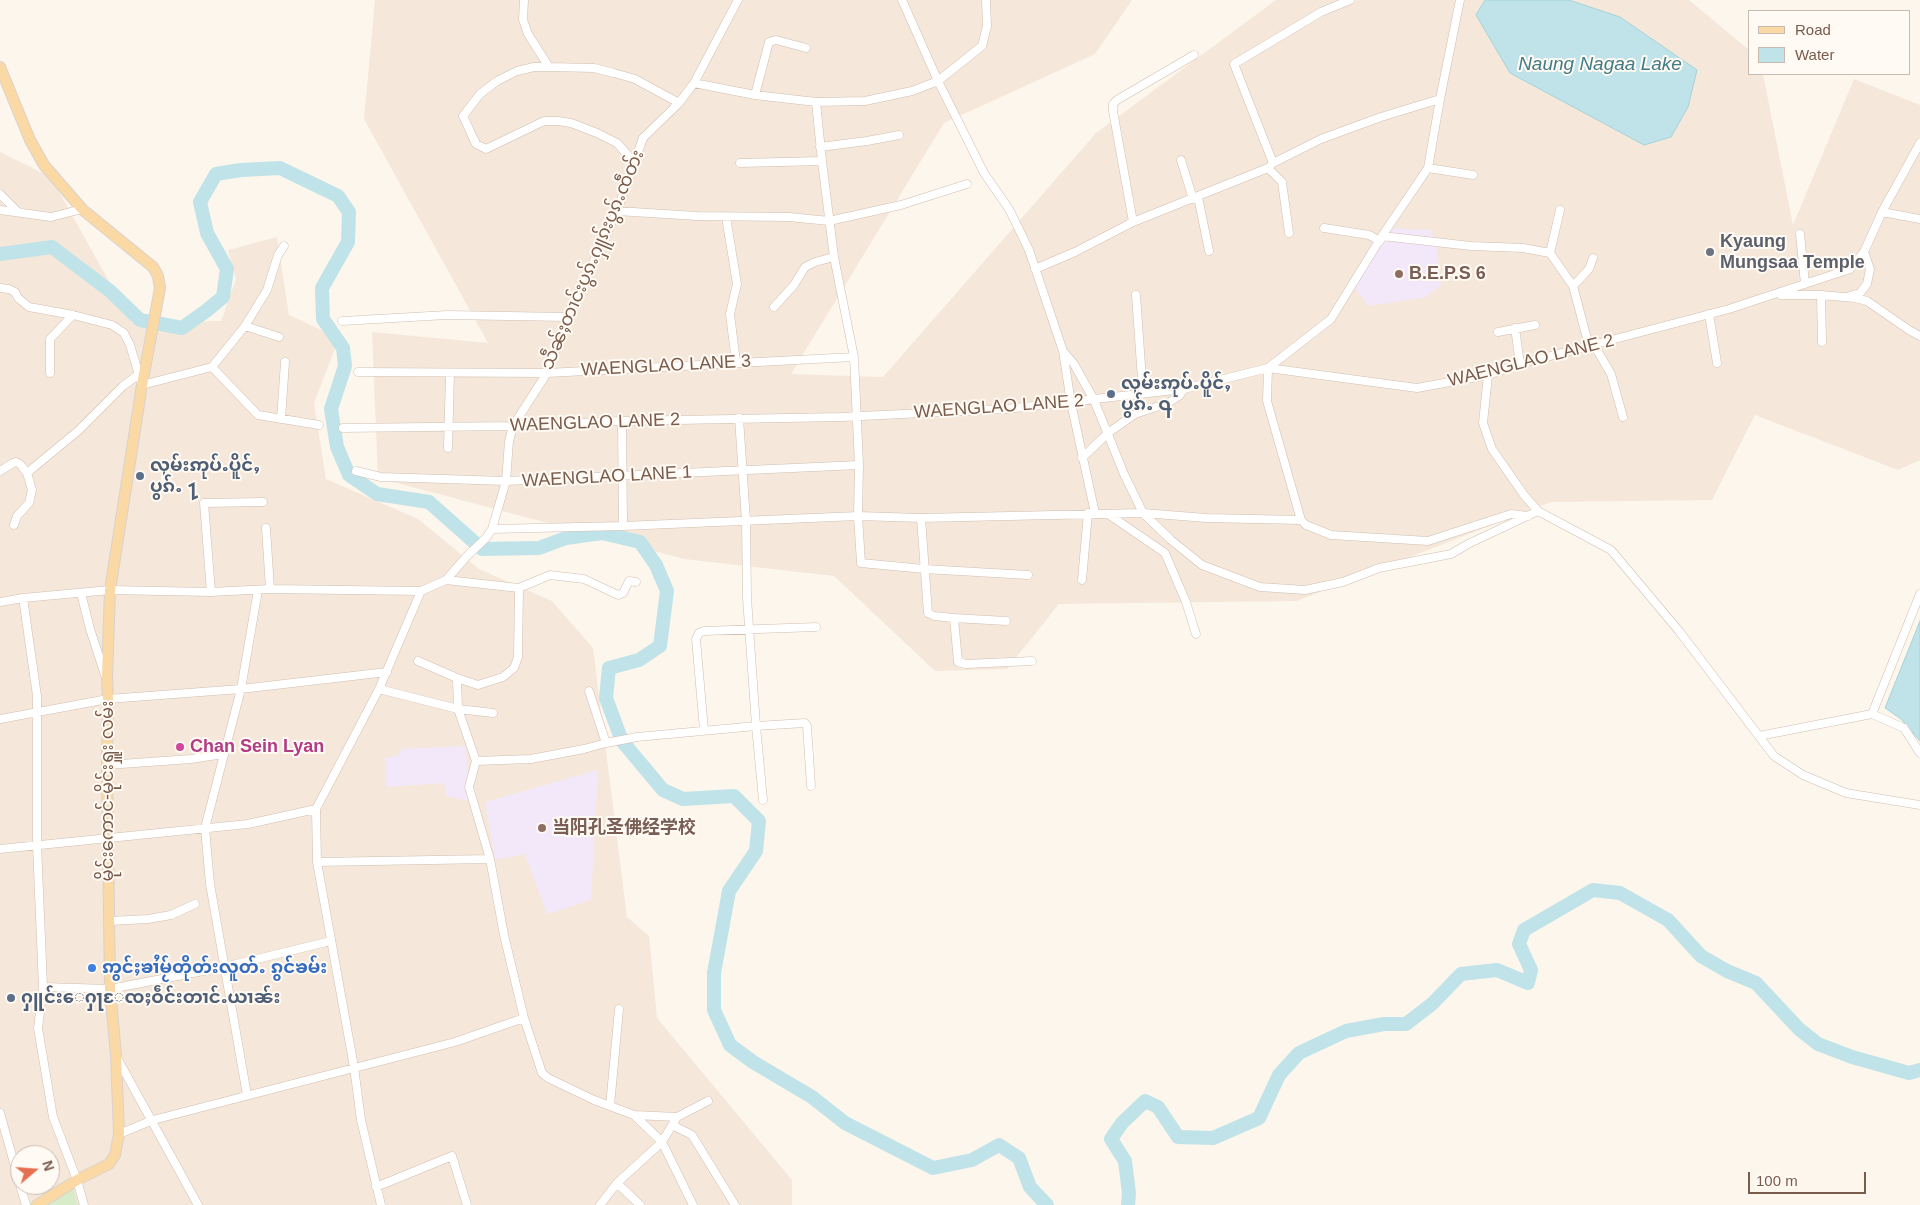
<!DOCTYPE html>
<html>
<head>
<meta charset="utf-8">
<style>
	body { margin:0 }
	#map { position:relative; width:1920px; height:1205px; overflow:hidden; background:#fdf6ec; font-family:Helvetica,sans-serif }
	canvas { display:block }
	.legend { position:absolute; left:1748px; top:10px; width:162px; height:65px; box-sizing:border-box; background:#fffaf3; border:1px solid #cabbb1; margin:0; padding:6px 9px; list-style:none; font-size:15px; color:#7a5c4d }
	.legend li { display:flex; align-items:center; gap:10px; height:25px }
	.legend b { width:25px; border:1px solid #cabbb1 }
	.north { position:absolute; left:10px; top:1145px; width:50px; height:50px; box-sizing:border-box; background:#fffaf3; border:1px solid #cabbb1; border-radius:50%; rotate:72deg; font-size:14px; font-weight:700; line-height:20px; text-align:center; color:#7a5c4d }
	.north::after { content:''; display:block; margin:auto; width:18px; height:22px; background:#e76f51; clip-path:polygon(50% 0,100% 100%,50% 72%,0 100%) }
	.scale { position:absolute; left:1748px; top:1172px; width:118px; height:22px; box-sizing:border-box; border:2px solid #7a5c4d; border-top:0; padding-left:6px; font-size:15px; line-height:18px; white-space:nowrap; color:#7a5c4d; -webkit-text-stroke:4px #fffaf3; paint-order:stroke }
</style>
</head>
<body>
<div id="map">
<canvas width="1920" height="1205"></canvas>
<ul class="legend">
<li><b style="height:6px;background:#fbd9a5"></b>Road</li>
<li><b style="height:14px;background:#bfe3e8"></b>Water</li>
</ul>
<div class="north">N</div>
<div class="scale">100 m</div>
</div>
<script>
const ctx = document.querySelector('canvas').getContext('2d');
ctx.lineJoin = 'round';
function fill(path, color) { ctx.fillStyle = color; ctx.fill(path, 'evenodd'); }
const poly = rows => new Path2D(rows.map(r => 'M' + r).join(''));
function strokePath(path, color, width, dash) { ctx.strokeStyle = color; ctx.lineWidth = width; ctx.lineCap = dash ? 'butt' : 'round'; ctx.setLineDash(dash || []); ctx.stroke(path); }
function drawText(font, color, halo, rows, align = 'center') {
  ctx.font = font + ' Helvetica,"Noto Sans SC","Noto Sans Myanmar",sans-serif'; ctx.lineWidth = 4; ctx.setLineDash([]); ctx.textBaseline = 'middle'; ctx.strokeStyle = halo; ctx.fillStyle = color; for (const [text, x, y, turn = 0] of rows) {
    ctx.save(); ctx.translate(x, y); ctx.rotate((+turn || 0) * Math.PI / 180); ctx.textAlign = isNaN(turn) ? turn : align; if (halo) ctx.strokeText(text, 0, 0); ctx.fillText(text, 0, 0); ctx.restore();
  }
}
fill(poly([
	[375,0,1132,0,1095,54,944,123,791,374,883,377,1096,133,1276,0,1689,0,1749,50,1749,74,1763,74,1793,225,1854,79,1920,105,1920,460,1898,470,1755,415,1712,500,1551,502,1297,601,1059,604,1007,669,935,671,834,576,684,559,378,478,372,332,488,343,364,119],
	[0,152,51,177,132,323,221,321,236,279,228,250,277,237,289,315,339,338,314,403,326,479,418,519,479,569,552,601,593,648,627,917,649,936,657,1018,792,1180,792,1205,0,1205],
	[20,1155,50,1155,50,1185,20,1185]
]), '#f5e8da');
fill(poly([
	[1384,228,1431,230,1437,250,1441,285,1426,297,1368,306,1352,284,1364,264,1372,244],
	[466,746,469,801,446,796,444,783,386,787,385,758,400,755,401,749],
	[598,770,591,900,547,914,525,854,495,860,485,802]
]), '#f3e8fa');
fill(poly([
	[70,1178,78,1205,27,1205]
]), '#d8ecc9');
const water = poly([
	[1485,0,1569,0,1620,17,1697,70,1688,107,1671,137,1644,145,1510,73,1476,15,1485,0],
	[1920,621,1920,741,1901,719,1885,708,1920,621]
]);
fill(water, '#bfe3e8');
strokePath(water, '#a5d3da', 1);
strokePath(poly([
	[0,254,52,247,110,291,140,320,182,328,206,311,223,297,227,269,207,233,200,202,216,174,241,170,280,168,338,196,349,212,348,242,322,288,323,319,343,348,345,366,331,409,337,447,349,475,377,494,429,502,482,549,539,548,566,538,602,533,640,542,656,565,667,591,660,646,639,660,609,668,606,698,622,741,663,790,683,799,734,796,759,821,756,851,729,891,714,973,714,1010,730,1045,753,1062,812,1097,845,1123,933,1168,972,1160,999,1145,1019,1158,1030,1187,1047,1205],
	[1128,1205,1129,1193,1125,1161,1111,1139,1122,1123,1145,1101,1158,1107,1178,1137,1213,1138,1259,1118,1279,1075,1299,1053,1346,1031,1384,1024,1406,1024,1432,1004,1461,974,1497,970,1528,983,1531,970,1519,944,1524,930,1593,890,1620,893,1668,920,1701,956,1727,971,1756,983,1799,1029,1818,1044,1852,1057,1909,1073,1920,1070]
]), '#bfe3e8', 14);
const minor = poly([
	[524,0,523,20,528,34,549,67,594,68,614,73,635,79,679,103],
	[902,0,938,81,984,173,1009,209,1029,250,1063,351,1071,403,1095,513],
	[549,67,534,67,517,71,497,81,480,94,463,116,476,144,486,149,544,121,558,121,571,123,597,133,617,143,634,162],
	[694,83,755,95,816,102,865,101,912,91,938,81,982,46,987,26,986,0],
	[755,95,769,42,776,40,806,48],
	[816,102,822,161,834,257,854,357,859,465,858,516,861,563,924,569,1028,575],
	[820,147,867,141,899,135],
	[1181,160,1193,199],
	[740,163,822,161],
	[1273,163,1234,64,1321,12,1350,0],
	[1268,168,1282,182,1289,233],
	[1428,168,1473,175],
	[0,194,18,212],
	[1198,197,1209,251],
	[0,210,51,217,78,210,83,210],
	[617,211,697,216,789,217,829,221,901,205,967,184],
	[1882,212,1920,219],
	[726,217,737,284,730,314,736,362],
	[1133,222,1113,111,1113,104,1117,100,1194,55],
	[1324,228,1369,235,1380,241],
	[1800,234,1805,284],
	[1382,236,1471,246,1523,248,1550,253,1573,286,1589,346],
	[1550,253,1560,210],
	[1035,269,1075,252,1133,222,1268,168,1273,163,1321,139,1381,117,1440,99],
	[1573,286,1589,269,1593,258],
	[0,288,9,289,15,292,18,298,29,307,73,315,112,325,124,333,130,345,142,385,212,367,245,326,267,290,278,255,284,246],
	[1136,295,1143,394],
	[1781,295,1821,295,1855,298,1867,301,1909,330,1920,336],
	[1821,295,1822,342],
	[1850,296,1860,293,1867,284,1870,269,1864,252],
	[774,307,794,285,805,267,815,262,834,257],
	[1709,314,1717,363],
	[342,321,447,315,568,317],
	[245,326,279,337],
	[1515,328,1520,364],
	[1498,332,1535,325],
	[1594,345,1611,374,1623,417],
	[1063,351,1074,364,1094,400,1124,474,1143,513,1206,518,1301,520,1267,401,1268,368,1331,319,1382,236,1428,168,1440,99,1460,0],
	[212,367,258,415,319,425],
	[358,372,547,373,854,357],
	[50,373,50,339,73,315],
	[1488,375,1483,423,1492,449,1524,495,1538,511,1611,550,1679,631,1774,756,1803,775,1846,793,1920,805],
	[281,419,285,362],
	[622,421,623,526],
	[343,428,513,426,622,421,841,417,1006,409,1184,389,1268,368,1417,388,1488,375,1520,364,1729,309,1850,269,1864,252,1882,212,1920,143],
	[448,448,450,373],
	[1082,458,1108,433,1135,414,1168,403,1179,396,1184,389],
	[0,471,13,463,16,462,20,464,27,473,32,490,29,503,17,516,14,525],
	[356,471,381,477,506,481,859,465],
	[27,473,79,430,123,386,139,374],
	[1108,514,1165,553,1186,602,1196,634],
	[921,518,928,613,934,616,954,618,958,662,966,664,1032,661],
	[1301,520,1306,525,1331,535,1428,541,1511,514,1528,516],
	[266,528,270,589],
	[492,529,623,526,858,516,921,518,1143,513,1171,540,1202,565,1260,587,1305,590,1343,582,1379,568,1451,554,1468,544,1538,511],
	[446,580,519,588,518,657,514,668,503,677,478,685,457,678,458,709,476,761],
	[1082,580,1088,513],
	[519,588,550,575,584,579,618,595,623,593,629,581,636,582],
	[211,592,204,503,263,502],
	[81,593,90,629,105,675],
	[23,598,37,696,37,845,43,987,38,1028,53,1117,77,1180,84,1205],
	[0,602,23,598,110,590,211,592,270,589,421,591,446,580,467,556,486,538,492,529,506,481,509,441,513,426,547,373,568,317,617,211,643,138,679,103,694,83,738,0],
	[954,618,1006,621],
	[418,661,457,678],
	[379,689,458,709,493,713],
	[1872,714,1920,594],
	[0,719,108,699,241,689,387,672],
	[704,730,696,639,699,633,704,631,816,627],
	[1759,736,1872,714,1904,728,1920,753],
	[606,743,637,737,756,726,747,598,746,521,739,418],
	[107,765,191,759,223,754],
	[763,800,756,726,805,723,807,726,811,786],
	[0,849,248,824,316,809],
	[490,859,504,935,524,1018,542,1073,548,1078,594,1100,634,1115,677,1117],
	[317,862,490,859,469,787,476,761,531,759,584,749,606,743,589,691],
	[109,921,148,919,171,915,195,904],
	[43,987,110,989,224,967,331,941],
	[116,1056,198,1205],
	[247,1095,210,884,205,828,241,689,258,590],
	[610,1106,619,1009],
	[0,1113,20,1184],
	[634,1115,662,1142,693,1205],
	[672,1125,692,1135,735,1205],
	[119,1134,153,1120,455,1042,524,1018],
	[617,1183,640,1205],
	[20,1185,26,1205],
	[376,1187,452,1156,467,1205],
	[381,1205,361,1120,354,1067,317,862,316,809,379,689,421,591],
	[600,1205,617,1183,662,1142,677,1117,708,1101]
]);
const major = poly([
	[0,67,30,140,44,165,83,210,153,267,158,276,160,288,142,385,110,590,107,677,108,699,107,765,110,989,116,1055,119,1134,115,1155,109,1164,77,1180,37,1205]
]);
strokePath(minor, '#d1beb0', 9);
strokePath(major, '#dad1cd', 12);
strokePath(minor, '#fff', 8);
strokePath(major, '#fbd9a5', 10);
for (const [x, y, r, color] of [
	[1710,252,5,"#6b7280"],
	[1399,274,5,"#8d6e63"],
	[1111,394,5,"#5c6f8a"],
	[140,476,5,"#5c6f8a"],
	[180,747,5,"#d1479c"],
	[542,828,5,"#8d6e63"],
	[92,968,5,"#3f7fe0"],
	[11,998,5,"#5c6f8a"]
]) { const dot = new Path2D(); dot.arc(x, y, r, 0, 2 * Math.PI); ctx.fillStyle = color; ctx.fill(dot); strokePath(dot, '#fffaf3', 2); }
drawText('bold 18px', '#5b616d', '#fffaf3', [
	["Kyaung",1720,242],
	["Mungsaa Temple",1720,263]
], 'left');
drawText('18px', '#7a5c4d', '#fffaf3', [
	["သဵၼ်ႈတၢင်းပွၵ်ႉႁူၵ်းပွၵ်ႉၸဵတ်း",593,260,-67],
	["WAENGLAO LANE 2",1531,361,-14],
	["WAENGLAO LANE 3",666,366,-3],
	["WAENGLAO LANE 2",999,407,-4],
	["WAENGLAO LANE 2",595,423,-2],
	["WAENGLAO LANE 1",607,477,-3],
	["မိုင်းကောင်-မိုင်းရှူး လမ်း",108,791,-90]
]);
drawText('bold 18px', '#785e54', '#fffaf3', [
	["B.E.P.S 6",1409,274],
	["当阳孔圣佛经学校",552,828]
], 'left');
drawText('bold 18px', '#4e5e75', '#fffaf3', [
	["လုမ်းဢုပ်ႉပိူင်ႇ",1121,384],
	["ပွၵ်ႉ ႖",1121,405],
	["လုမ်းဢုပ်ႉပိူင်ႇ",150,466],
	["ပွၵ်ႉ ႑",150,487],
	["ႁူင်းေႁႃႄၸႈဝဵင်းတၢင်ႉယၢၼ်း",21,998]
], 'left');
drawText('bold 18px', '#b23c85', '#fffaf3', [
	["Chan Sein Lyan",190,747]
], 'left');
drawText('bold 18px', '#366cbe', '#fffaf3', [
	["ဢွင်ႈၶၢႆမႂ်တိုတ်းလူတ်ႉ ၵွင်ၶမ်း",102,968]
], 'left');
drawText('italic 19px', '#437c86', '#fffaf3', [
	["Naung Nagaa Lake",1600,65]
]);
</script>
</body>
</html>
